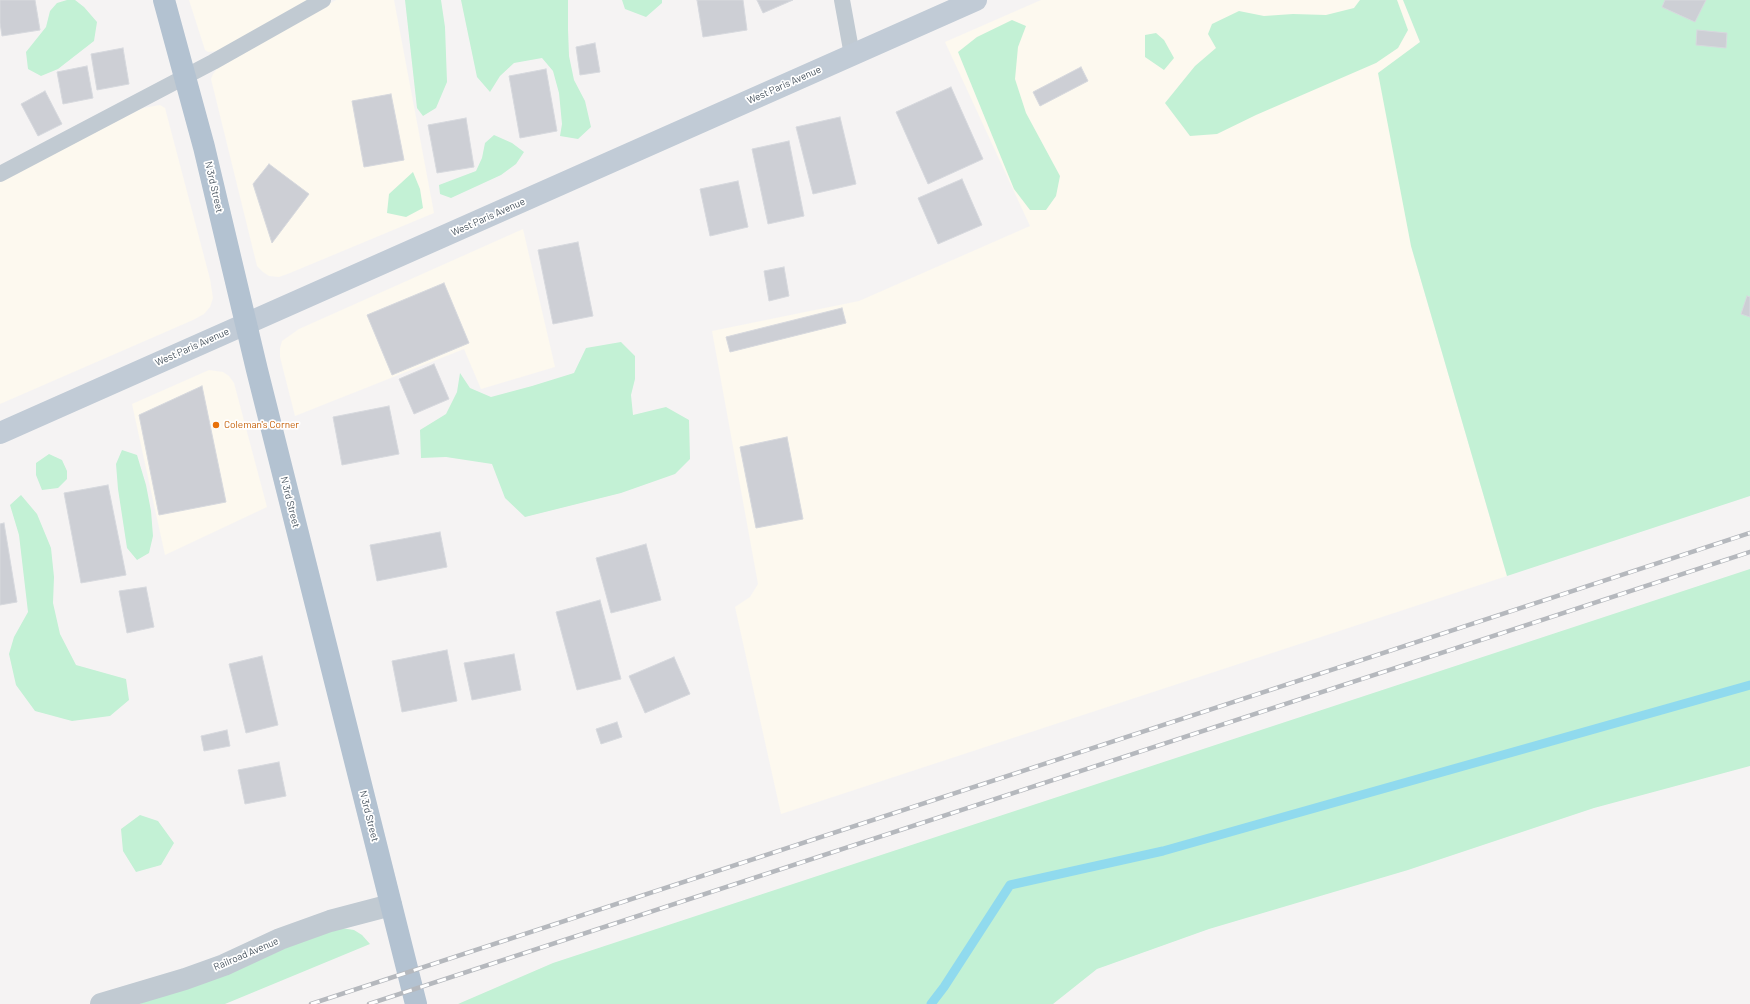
<!DOCTYPE html>
<html>
<head>
<meta charset="utf-8">
<style>
	body { margin:0 }
	canvas { display:block; background:#f5f3f3 }
</style>
</head>
<body>
<canvas width="1750" height="1004"></canvas>
<script>
const ctx = document.querySelector('canvas').getContext('2d');
ctx.lineJoin = 'round';
function fill(path, color) { ctx.fillStyle = color; ctx.fill(path, 'evenodd'); }
const poly = rows => new Path2D(rows.map(r => 'M' + r).join(''));
function strokePath(path, color, width, dash) { ctx.strokeStyle = color; ctx.lineWidth = width; ctx.lineCap = dash ? 'butt' : 'round'; ctx.setLineDash(dash || []); ctx.stroke(path); }
function drawText(font, color, halo, rows, align = 'center') {
  ctx.font = font + ' Barlow,sans-serif'; ctx.lineWidth = 3.5; ctx.setLineDash([]); ctx.textBaseline = 'middle'; ctx.strokeStyle = halo; ctx.fillStyle = color; for (const [text, x, y, turn = 0] of rows) {
    ctx.save(); ctx.translate(x, y); ctx.rotate((+turn || 0) * Math.PI / 180); ctx.textAlign = isNaN(turn) ? turn : align; if (halo) ctx.strokeText(text, 0, 0); ctx.fillText(text, 0, 0); ctx.restore();
  }
}
fill(poly([
	[189,0,310,0,217,51,208,52,205,50],
	[336,0,394,0,434,213,290,273,279,277,269,276,263,272,257,266,211,79,213,74,217,69],
	[1041,0,1403,0,1420,42,1411,246,1507,576,781,814,735,607,750,597,758,584,712,331,859,301,1030,226,945,42],
	[160,105,165,108,210,279,213,298,210,307,204,314,193,320,0,404,0,181,143,108],
	[523,229,555,367,481,389,464,349,295,416,280,357,280,348,282,341,299,329],
	[209,370,223,372,229,376,234,383,267,507,165,555,132,404]
]), '#fdf9ef');
fill(poly([
	[67,0,75,0,84,7,97,22,94,41,58,69,41,76,28,69,26,52,46,27,50,11,57,3],
	[405,0,441,0,445,27,447,82,436,108,423,116,417,108],
	[461,0,568,0,568,29,569,56,574,80,585,101,591,127,578,139,560,136,562,124,559,93,553,71,542,58,514,63,500,76,490,92,477,77],
	[622,0,662,0,662,3,646,17,625,9],
	[1360,0,1397,0,1408,30,1398,48,1376,63,1256,115,1217,134,1190,136,1165,103,1195,66,1216,48,1208,34,1212,24,1239,11,1264,16,1293,14,1326,15,1354,8],
	[1403,0,1750,0,1750,496,1507,576,1411,246,1378,73,1420,42],
	[1012,20,1026,26,1018,47,1015,79,1026,113,1060,176,1056,196,1046,210,1030,210,1014,189,958,52,977,37],
	[1156,33,1164,40,1174,58,1164,70,1145,57,1145,35],
	[494,135,512,143,524,152,516,164,501,175,451,198,440,194,439,185,476,171,482,158,485,143],
	[413,172,420,189,423,208,406,217,387,213,389,194],
	[621,342,635,356,635,379,631,395,633,415,666,407,689,420,690,459,675,474,621,493,525,517,505,498,492,464,446,457,421,458,420,430,446,414,457,392,460,373,470,388,491,397,532,386,574,373,586,348],
	[122,450,137,455,146,485,151,511,153,536,149,553,137,560,127,548,118,489,116,464],
	[49,454,62,460,67,471,67,479,58,488,42,490,36,475,36,463],
	[21,495,37,514,51,548,54,577,53,603,60,634,76,665,126,679,129,700,110,716,72,721,35,711,16,685,9,654,14,637,28,612,19,535,10,505],
	[1750,569,1750,766,1594,808,1408,870,1209,929,1097,969,1053,1004,458,1004,553,963],
	[140,815,158,821,174,843,161,865,136,872,123,851,121,829],
	[341,928,354,930,362,935,370,944,225,1004,139,1004,284,946]
]), '#c3f1d5');
strokePath(poly([
	[931,1004,944,987,1010,885,1163,851,1750,685]
]), '#90daee', 9);
const building = poly([
	[0,0,35,0,40,30,2,36,0,23,0,0],
	[697,0,743,0,747,30,703,37,697,0],
	[757,0,793,0,763,13,757,0],
	[1665,0,1706,0,1695,22,1662,7,1665,0],
	[1697,30,1727,33,1726,48,1696,45,1697,30],
	[595,43,600,72,580,75,576,47,595,43],
	[123,48,129,84,97,90,91,54,123,48],
	[87,66,93,98,63,104,57,72,87,66],
	[1081,67,1088,81,1040,106,1033,92,1081,67],
	[546,69,557,131,520,138,509,76,546,69],
	[951,87,983,159,928,184,896,112,951,87],
	[45,91,62,124,38,136,21,104,45,91],
	[391,94,404,160,364,167,352,101,391,94],
	[840,117,856,184,813,194,796,127,840,117],
	[466,118,474,167,437,173,428,125,466,118],
	[789,141,804,216,768,224,752,149,789,141],
	[269,164,309,194,272,243,253,184,269,164],
	[962,179,982,225,938,244,918,198,962,179],
	[738,181,748,227,710,236,700,189,738,181],
	[578,242,593,316,553,324,538,250,578,242],
	[784,267,789,296,769,301,764,271,784,267],
	[444,283,469,343,392,375,367,315,444,283],
	[1747,296,1750,297,1750,317,1741,314,1747,296],
	[842,308,846,323,730,352,726,337,842,308],
	[434,364,449,399,414,414,399,379,434,364],
	[202,386,226,502,159,515,139,415,202,386],
	[389,406,399,454,342,465,333,417,389,406],
	[787,437,803,519,756,528,740,447,787,437],
	[108,485,126,575,81,583,64,493,108,485],
	[4,523,17,602,0,605,0,524,4,523],
	[440,532,447,567,377,581,370,545,440,532],
	[646,544,661,600,611,613,596,558,646,544],
	[146,587,154,627,127,633,119,591,146,587],
	[600,600,621,679,577,690,556,612,600,600],
	[447,650,457,701,402,712,392,661,447,650],
	[514,654,521,690,472,700,464,663,514,654],
	[262,656,278,725,246,733,229,664,262,656],
	[674,657,690,694,645,713,629,676,674,657],
	[617,722,622,737,601,744,596,729,617,722],
	[227,730,230,746,204,751,201,736,227,730],
	[279,762,286,796,245,804,238,770,279,762]
]);
fill(building, '#cdcfd5');
strokePath(building, '#d7d9de', 1);
strokePath(poly([
	[842,0,852,55],
	[0,174,213,62,323,0]
]), '#c1cad2', 16);
strokePath(poly([
	[101,1004,185,979,224,965,280,939,330,921,391,905]
]), '#c1cad2', 22);
strokePath(poly([
	[0,433,976,0]
]), '#c1cbd6', 22);
strokePath(poly([
	[164,0,204,147,257,370,416,1004]
]), '#b3c2d1', 22);
const rail = poly([
	[311,1004,1750,533],
	[369,1004,1750,552]
]);
strokePath(rail, '#b5b8bd', 4.5);
strokePath(rail, '#fff', 3, [9]);
for (const [x, y, r, color] of [
	[216,425,4,"#e8710a"]
]) { const dot = new Path2D(); dot.arc(x, y, r, 0, 2 * Math.PI); ctx.fillStyle = color; ctx.fill(dot); strokePath(dot, '#fff', 1.5); }
drawText('10px', '#4a5661', '#fff', [
	["West Paris Avenue",784,85,-24],
	["N 3rd Street",214,187,77],
	["West Paris Avenue",488,217,-24],
	["West Paris Avenue",192,347,-24],
	["N 3rd Street",290,502,76],
	["N 3rd Street",369,816,76],
	["Railroad Avenue",246,954,-23]
]);
drawText('10px', '#c56008', '#fff', [
	["Coleman's Corner",224,425]
], 'left');
</script>
</body>
</html>
